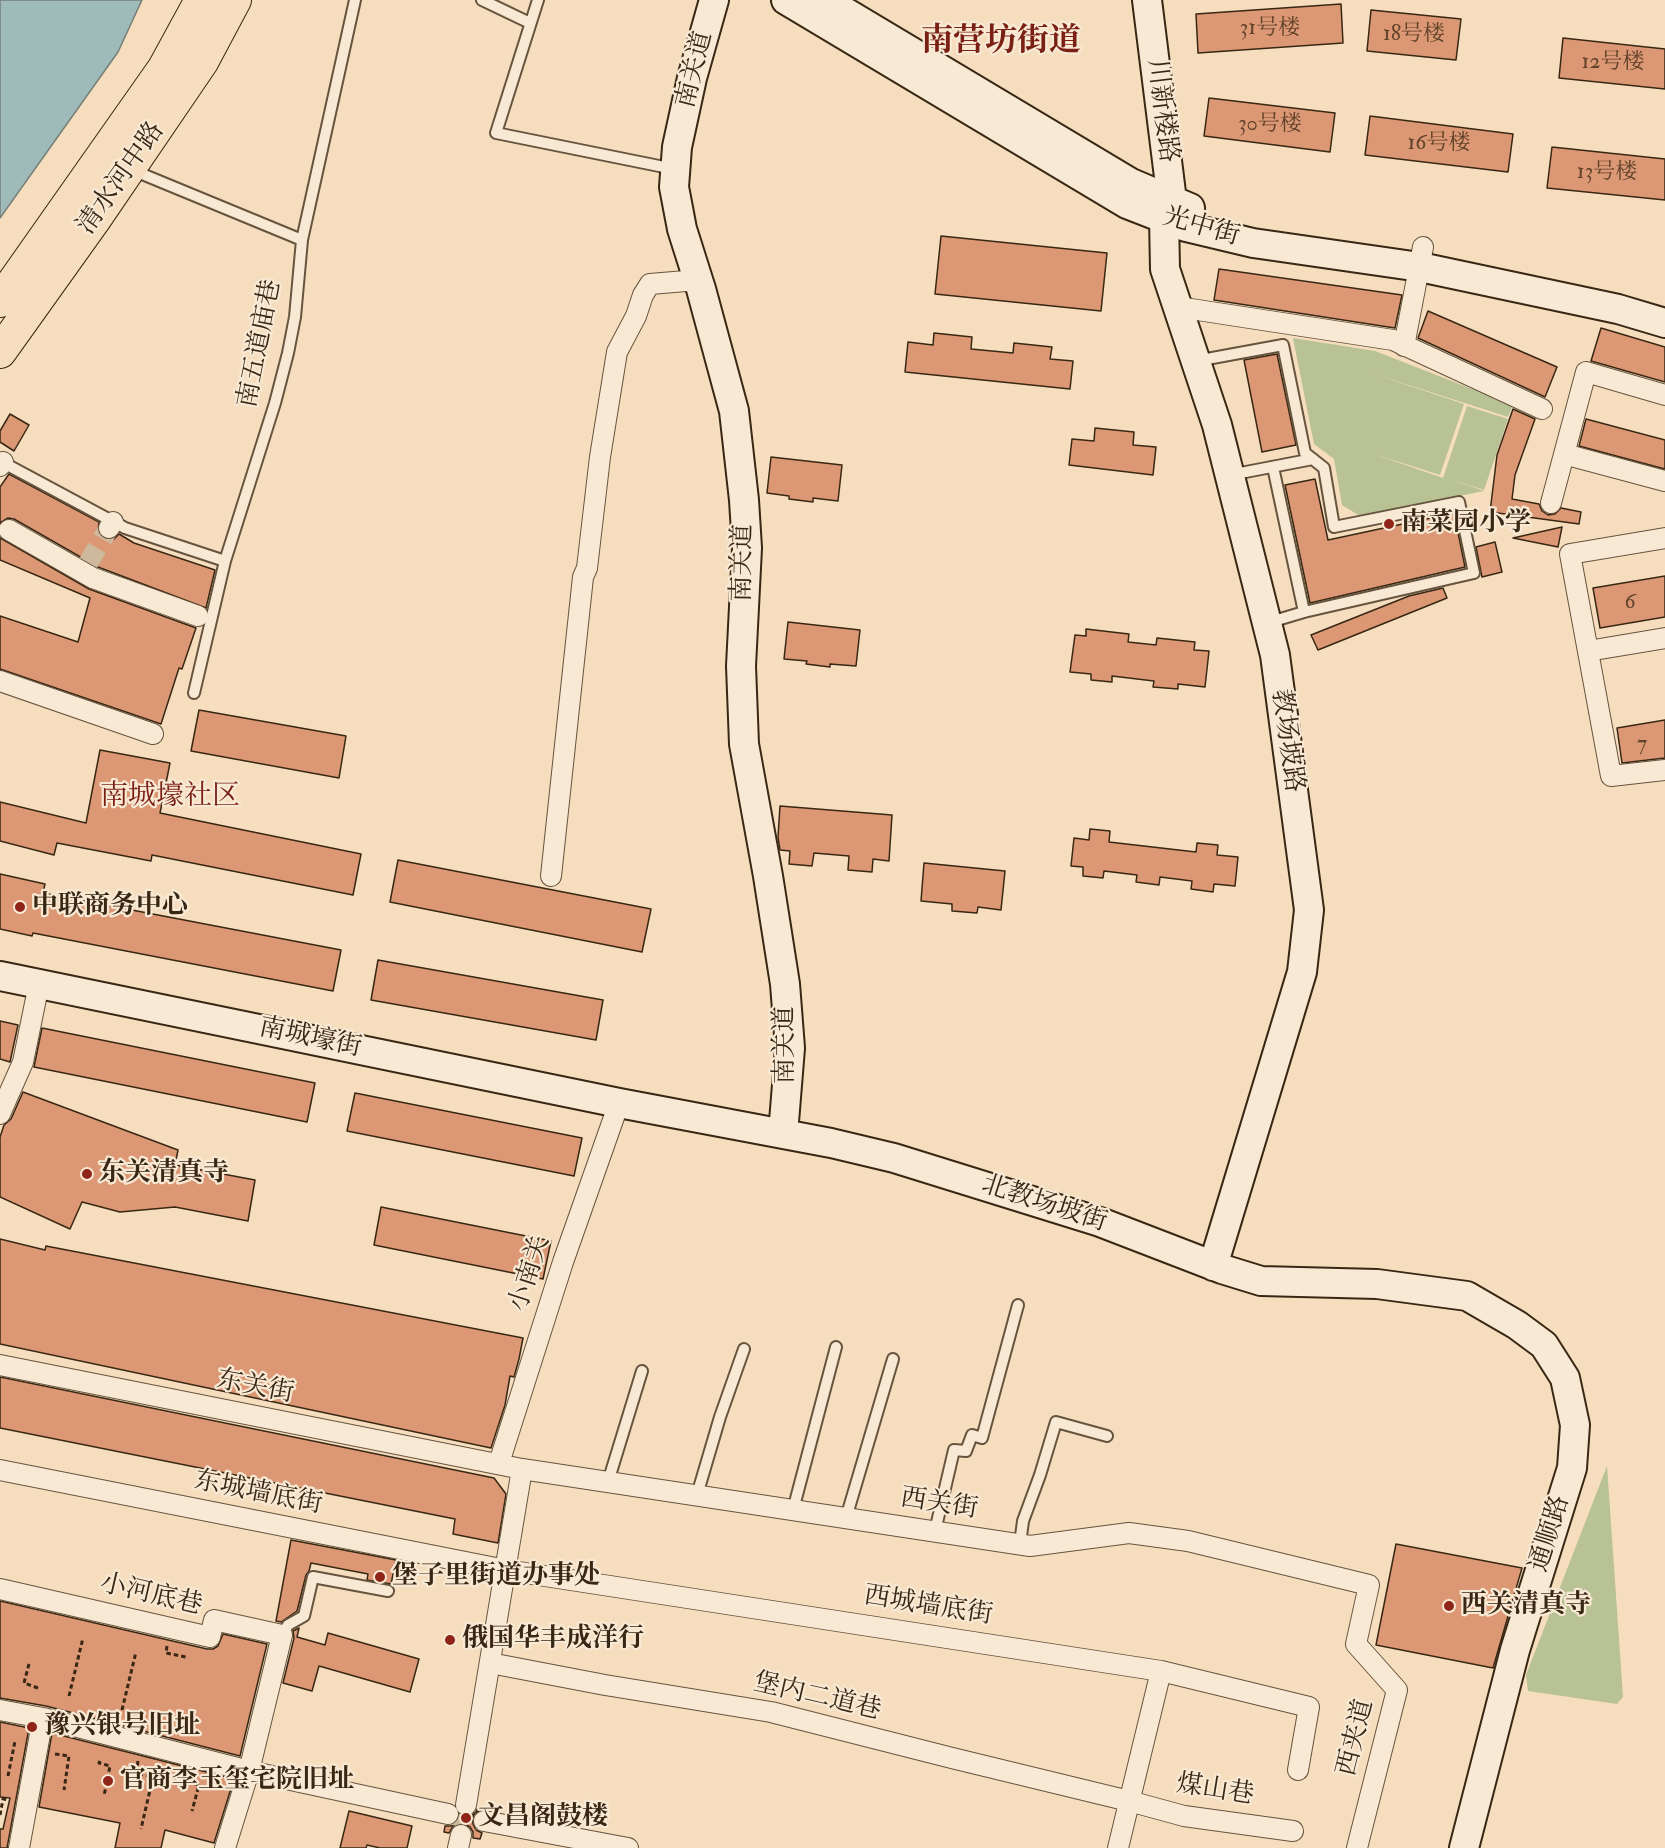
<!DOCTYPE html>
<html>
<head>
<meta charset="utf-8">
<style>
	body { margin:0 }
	canvas { display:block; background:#f5ddbe }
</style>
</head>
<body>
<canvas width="1665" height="1848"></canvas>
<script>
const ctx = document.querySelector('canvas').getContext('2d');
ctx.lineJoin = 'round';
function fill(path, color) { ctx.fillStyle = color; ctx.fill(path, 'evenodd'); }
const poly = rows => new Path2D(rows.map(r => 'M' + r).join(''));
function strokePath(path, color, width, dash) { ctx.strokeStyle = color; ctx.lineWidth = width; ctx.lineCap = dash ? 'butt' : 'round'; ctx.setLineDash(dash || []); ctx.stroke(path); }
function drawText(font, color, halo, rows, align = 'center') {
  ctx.font = font + ' "IM FELL Double Pica","Noto Serif SC",serif'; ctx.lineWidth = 4.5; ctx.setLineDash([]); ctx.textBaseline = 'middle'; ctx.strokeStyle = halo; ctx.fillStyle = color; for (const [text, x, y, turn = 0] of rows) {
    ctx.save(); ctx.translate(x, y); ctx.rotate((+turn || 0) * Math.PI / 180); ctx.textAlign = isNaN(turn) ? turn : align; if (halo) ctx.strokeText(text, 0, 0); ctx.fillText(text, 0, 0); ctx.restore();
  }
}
fill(poly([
	[1293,338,1375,351,1513,405,1508,417,1365,371,1464,404,1440,475,1371,453,1443,478,1467,406,1508,419,1484,490,1450,479,1484,491,1360,516,1342,505,1334,459,1314,444],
	[1607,1466,1623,1697,1617,1704,1528,1691,1526,1675]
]), '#b8c294');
const water = poly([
	[0,0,142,0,118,52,0,218,0,0]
]);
fill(water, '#9ebab9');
strokePath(water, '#757f77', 1.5);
const building = poly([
	[1341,4,1343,43,1198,53,1196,14,1341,4],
	[1371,10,1461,19,1456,60,1367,51,1371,10],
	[1563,38,1665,49,1665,89,1559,78,1563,38],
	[1209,98,1335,113,1330,152,1204,136,1209,98],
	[1370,116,1513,134,1508,172,1365,155,1370,116],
	[1552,147,1665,159,1665,200,1547,188,1552,147],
	[941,236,1107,253,1101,311,935,294,941,236],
	[1219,269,1402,295,1395,328,1214,300,1219,269],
	[1428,311,1557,367,1545,397,1418,338,1428,311],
	[1601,328,1665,347,1665,382,1591,361,1601,328],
	[934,333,972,337,971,349,1013,353,1014,343,1052,347,1050,359,1073,361,1070,389,905,372,908,342,933,345,934,333],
	[1277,354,1296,445,1262,452,1244,360,1277,354],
	[1513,409,1535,419,1515,475,1512,499,1539,504,1542,511,1548,515,1555,514,1561,508,1581,512,1579,524,1490,512,1497,455,1513,409],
	[10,414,29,425,14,451,0,442,0,431,10,414],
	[1586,419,1665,440,1665,469,1579,446,1586,419],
	[1095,428,1134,432,1133,445,1156,447,1153,475,1069,465,1072,439,1094,441,1095,428],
	[771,457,842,465,838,501,813,498,813,502,789,499,789,496,767,493,771,457],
	[9,474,99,522,98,533,103,538,109,540,114,539,119,534,134,543,215,570,206,608,98,567,14,519,8,518,0,523,0,487,9,474],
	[1315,479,1328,540,1454,513,1465,567,1310,603,1285,485,1315,479],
	[1562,527,1558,547,1513,538,1562,527],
	[0,538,89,589,196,628,182,669,179,668,161,724,0,669,0,616,78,642,90,598,0,560,0,538],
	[1495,542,1502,572,1482,577,1476,547,1495,542],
	[1665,576,1665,617,1600,628,1593,588,1665,576],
	[1443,588,1447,598,1318,650,1311,635,1409,596,1443,588],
	[788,622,860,630,856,666,830,664,830,667,806,664,807,661,784,659,788,622],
	[1086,629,1129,634,1128,642,1156,645,1157,638,1195,642,1194,650,1209,651,1205,687,1178,684,1178,689,1153,687,1154,681,1112,676,1112,682,1091,680,1091,674,1070,672,1075,635,1086,636,1086,629],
	[199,710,346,736,339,778,191,751,199,710],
	[1665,720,1665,758,1622,763,1617,728,1665,720],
	[100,750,170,763,160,813,361,854,353,895,152,855,151,861,57,843,54,855,0,841,0,802,86,823,100,750],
	[780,806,892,815,889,861,873,859,872,872,848,870,849,856,814,853,812,866,789,864,790,851,780,850,778,837,780,806],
	[1090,829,1110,831,1109,842,1196,852,1197,843,1218,845,1217,855,1238,857,1235,886,1214,884,1213,892,1191,889,1192,881,1160,877,1159,885,1136,882,1137,875,1104,871,1103,878,1083,876,1083,867,1071,866,1074,838,1089,840,1090,829],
	[398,860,651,909,642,952,390,902,398,860],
	[924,863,1005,871,1001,910,978,907,977,913,952,911,952,904,921,901,924,863],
	[0,874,45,884,43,893,341,950,333,991,33,933,32,936,0,929,0,874],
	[378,960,603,1000,596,1040,371,1000,378,960],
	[0,1021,18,1025,10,1062,0,1059,0,1021],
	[42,1028,315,1083,307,1122,34,1067,42,1028],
	[23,1092,178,1150,175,1165,255,1180,248,1221,175,1207,120,1212,82,1202,70,1229,0,1197,0,1137,4,1125,11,1119,23,1092],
	[355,1093,582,1138,574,1176,347,1131,355,1093],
	[381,1207,551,1241,543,1279,374,1245,381,1207],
	[0,1239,45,1250,46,1246,523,1338,519,1359,514,1377,510,1376,505,1405,491,1448,0,1344,0,1239],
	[0,1377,494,1478,506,1494,498,1543,453,1534,455,1519,0,1428,0,1377],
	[291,1540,396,1560,391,1584,367,1580,368,1574,311,1563,309,1571,306,1575,297,1611,281,1622,276,1621,291,1540],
	[1396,1544,1522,1568,1493,1668,1376,1645,1396,1544],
	[0,1601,207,1649,213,1649,218,1646,223,1634,267,1644,240,1756,46,1706,0,1698,0,1601],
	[299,1628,297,1637,325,1645,328,1633,419,1659,410,1692,319,1666,312,1691,283,1683,294,1638,293,1631,299,1628],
	[0,1722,29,1728,7,1848,0,1848,0,1829,3,1829,10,1798,0,1797,0,1722],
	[52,1733,234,1779,214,1843,165,1830,161,1848,115,1848,120,1823,39,1807,52,1733],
	[478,1807,486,1808,475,1813,472,1819,473,1824,476,1830,482,1833,480,1839,473,1838,473,1832,470,1827,463,1823,458,1823,453,1826,449,1833,444,1832,445,1826,451,1826,456,1822,460,1815,465,1817,471,1816,476,1812,478,1807],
	[349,1811,412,1826,407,1848,380,1848,367,1845,366,1848,340,1848,349,1811]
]);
fill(building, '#dc9874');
strokePath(building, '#382713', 1.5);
strokePath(poly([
	[87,565,109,528],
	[448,1814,484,1821]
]), '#cfb99c', 20, [20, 10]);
const lane = poly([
	[482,0,530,23],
	[538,0,496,133,674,169],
	[134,168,142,174,302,240],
	[1196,361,1283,345,1305,453,1324,468,1334,527,1459,502,1474,573,1304,612,1267,623],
	[0,461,125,528,225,561],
	[1273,467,1304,612],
	[1230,475,1313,459],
	[194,693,225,561,275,403,288,353,295,317,302,240,355,0],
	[608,1482,642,1371],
	[697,1495,720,1417,744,1349],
	[793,1510,836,1347],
	[846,1518,893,1359],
	[935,1531,954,1450,966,1451,972,1435,982,1438,1018,1305],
	[1020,1544,1023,1521,1040,1475,1056,1422,1107,1436],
	[282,1635,288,1625,304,1616,313,1577,388,1591]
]);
const street = poly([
	[1178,307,1393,340,1542,409],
	[1404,346,1423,247],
	[1564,454,1665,481],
	[0,466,3,462],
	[1551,503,1586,372,1665,395],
	[109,528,113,522],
	[9,530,93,578,198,616],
	[1665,538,1570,554,1611,776,1665,770],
	[1588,651,1665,638],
	[0,681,153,734],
	[551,876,583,577,587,568,600,457,617,352,636,316,643,295,650,284,698,280],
	[0,1114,23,1062,39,984],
	[0,1365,522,1469,1030,1546,1129,1533,1188,1541,1369,1585,1356,1644,1397,1690,1357,1848],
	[499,1463,563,1262,619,1103],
	[0,1470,506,1570,1161,1671,1118,1848],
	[0,1589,210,1637,214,1620,282,1635,249,1771,225,1848],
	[490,1663,605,1685,771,1712,952,1758,1129,1801,1184,1816,1293,1831],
	[1161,1671,1309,1707,1298,1770],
	[0,1710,43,1718,249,1771,448,1814],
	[466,1805,522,1469],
	[484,1821,628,1848],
	[19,1848,43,1718],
	[458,1848,461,1835]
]);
const secondary = poly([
	[714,0,692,78,677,147,674,187,682,229,701,289,734,411,744,500,747,548,741,666,744,744,768,876,785,984,790,1048,783,1134],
	[786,0,1127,204,1186,227,1253,243,1420,267,1618,309,1665,323],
	[825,0,1131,183,1190,208],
	[1147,0,1174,217],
	[1164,218,1165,269,1217,425,1275,655,1309,910,1302,972,1213,1266],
	[0,976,619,1103,831,1143,894,1158,1100,1222,1222,1269,1261,1281,1377,1284,1467,1296,1517,1325,1544,1345,1565,1378,1575,1425,1572,1468,1515,1650,1464,1848]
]);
const primary = poly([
	[0,301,164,68,201,0],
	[0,352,95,219,202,62,235,0]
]);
strokePath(lane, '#67543e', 14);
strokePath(street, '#67543e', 22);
strokePath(secondary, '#382713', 32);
strokePath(primary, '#382713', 34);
strokePath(poly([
	[167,1646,166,1653,186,1657],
	[29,1664,24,1683,38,1688],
	[69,1696,83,1638],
	[122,1710,136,1652],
	[55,1754,69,1756,64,1790],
	[100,1761,99,1763,110,1766,104,1796],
	[138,1761,136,1773,153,1777,141,1829],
	[8,1776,15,1741],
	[180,1779,199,1785,192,1811],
	[0,1815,3,1799,9,1800]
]), '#382713', 3, [4.5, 3]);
strokePath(lane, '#f8e9d5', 10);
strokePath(street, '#f8e9d5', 20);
strokePath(secondary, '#f8e9d5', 28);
strokePath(primary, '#f5ddbe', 32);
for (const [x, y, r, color] of [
	[1389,524,6,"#8f2418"],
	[20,907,6,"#8f2418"],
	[87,1174,6,"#8f2418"],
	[380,1577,6,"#8f2418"],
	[1449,1606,6,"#8f2418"],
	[450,1640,6,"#8f2418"],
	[32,1727,6,"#8f2418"],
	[108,1781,6,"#8f2418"],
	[466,1818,6,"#8f2418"]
]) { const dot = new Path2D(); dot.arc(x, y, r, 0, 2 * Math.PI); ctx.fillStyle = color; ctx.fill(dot); strokePath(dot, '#f8e9d5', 2); }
drawText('22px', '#61432b', null, [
	["31号楼",1270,29],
	["18号楼",1414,35],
	["12号楼",1613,63],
	["30号楼",1270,125],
	["16号楼",1439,144],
	["13号楼",1607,173],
	["6",1630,603],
	["7",1642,745]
]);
drawText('26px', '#382713', '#f8e9d5', [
	["南关道",696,70,-76],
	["川新楼路",1161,111,83],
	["清水河中路",122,179,-55],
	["光中街",1201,228,16],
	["南五道庙巷",261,344,-79],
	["南关道",744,563,-89],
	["教场坡路",1286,741,82],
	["南城壕街",310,1039,12],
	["南关道",786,1045,-90],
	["北教场坡街",1044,1205,18],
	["小南关",531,1274,-72],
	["东关街",255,1388,11],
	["东城墙底街",258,1494,11],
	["西关街",939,1505,9],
	["通顺路",1551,1534,-73],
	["小河底巷",151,1596,13],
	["西城墙底街",928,1607,9],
	["堡内二道巷",817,1698,13],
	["西夹道",1357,1738,-76],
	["煤山巷",1215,1791,9]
]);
drawText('bold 26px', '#382713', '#f8e9d5', [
	["南菜园小学",1401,524],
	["中联商务中心",32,907],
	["东关清真寺",99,1174],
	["堡子里街道办事处",392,1577],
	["西关清真寺",1461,1606],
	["俄国华丰成洋行",462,1640],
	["豫兴银号旧址",44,1727],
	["官商李玉玺宅院旧址",120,1781],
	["文昌阁鼓楼",478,1818]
], 'left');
drawText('28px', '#7a1f14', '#f8e9d5', [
	["南城壕社区",170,798]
]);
drawText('bold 32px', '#7a1f14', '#f8e9d5', [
	["南营坊街道",1001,43]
]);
</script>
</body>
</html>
